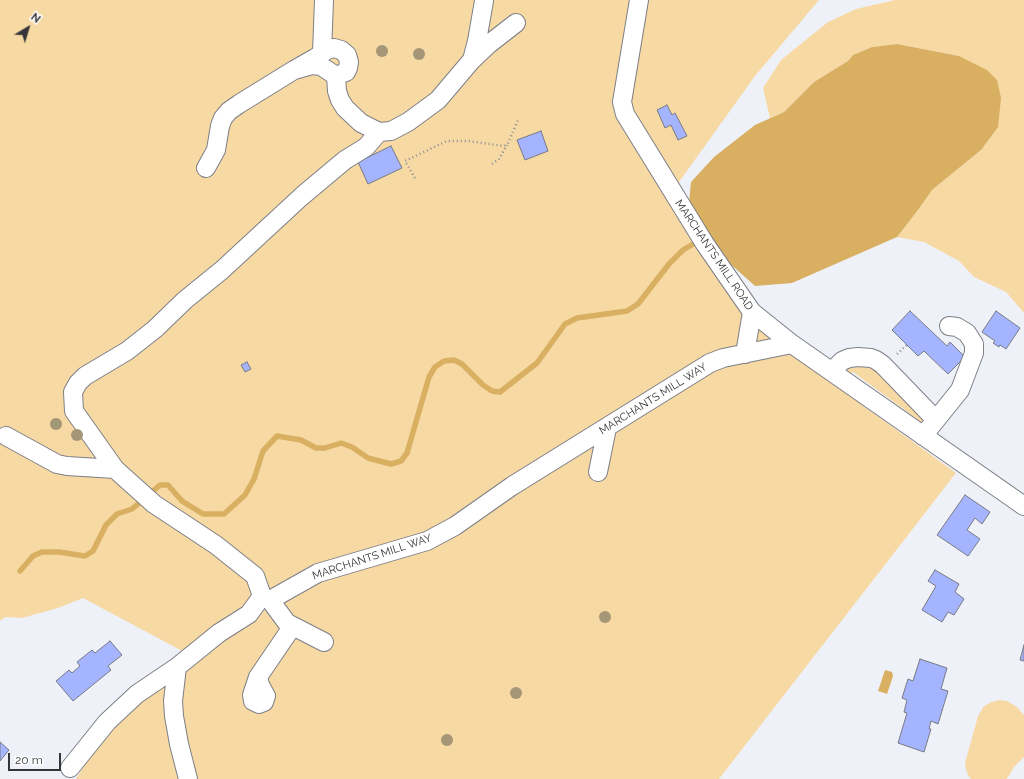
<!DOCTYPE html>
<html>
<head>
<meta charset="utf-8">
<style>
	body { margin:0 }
	#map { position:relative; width:1024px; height:779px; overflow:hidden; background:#eff1f9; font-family:Raleway,sans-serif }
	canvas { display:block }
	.north { position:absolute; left:8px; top:8px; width:40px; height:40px; -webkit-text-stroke:3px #fff; paint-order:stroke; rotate:38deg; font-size:11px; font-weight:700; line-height:16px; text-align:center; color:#343539 }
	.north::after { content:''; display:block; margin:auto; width:14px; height:18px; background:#343539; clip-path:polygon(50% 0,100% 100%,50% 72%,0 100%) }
	.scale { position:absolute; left:8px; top:753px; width:53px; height:18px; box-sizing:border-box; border:2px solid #343539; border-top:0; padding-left:5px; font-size:12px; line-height:14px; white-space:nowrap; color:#343539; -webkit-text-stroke:3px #fff; paint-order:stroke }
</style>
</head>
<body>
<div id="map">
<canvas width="1024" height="779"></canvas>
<div class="north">N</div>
<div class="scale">20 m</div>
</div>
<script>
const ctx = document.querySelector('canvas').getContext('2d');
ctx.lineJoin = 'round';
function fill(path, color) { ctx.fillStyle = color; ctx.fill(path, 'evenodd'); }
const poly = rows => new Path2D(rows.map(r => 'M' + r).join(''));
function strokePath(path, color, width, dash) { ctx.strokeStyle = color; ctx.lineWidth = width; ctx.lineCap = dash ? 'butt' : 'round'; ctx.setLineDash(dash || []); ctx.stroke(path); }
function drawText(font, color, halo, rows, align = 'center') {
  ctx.font = font + ' Raleway,sans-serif'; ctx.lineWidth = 3; ctx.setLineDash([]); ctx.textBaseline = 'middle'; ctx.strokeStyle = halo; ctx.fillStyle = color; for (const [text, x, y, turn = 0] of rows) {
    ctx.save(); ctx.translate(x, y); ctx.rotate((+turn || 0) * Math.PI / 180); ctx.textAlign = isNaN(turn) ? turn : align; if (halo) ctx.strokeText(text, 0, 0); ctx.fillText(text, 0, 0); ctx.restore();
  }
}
fill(poly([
	[0,0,819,0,755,76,679,182,701,229,750,303,791,336,814,370,956,473,719,779,76,779,119,709,184,652,83,598,58,608,22,618,5,617,0,621],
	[895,0,1024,0,1024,313,1006,292,974,277,959,261,924,242,897,237,918,210,932,190,981,150,959,56,897,44,872,47,853,55,848,61,814,82,784,112,770,118,763,88,781,60,828,22,856,9],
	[852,364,873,367,923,418,923,421,918,425,917,422,917,419,853,372,850,374,847,372,848,368],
	[999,700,1007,701,1017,707,1024,715,1024,757,1014,767,1009,776,1006,779,971,779,967,773,965,763,978,716,984,706,992,702]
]), '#f7d9a4');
fill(poly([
	[897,44,959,56,987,70,997,80,1001,98,998,127,981,150,932,190,918,210,897,237,792,283,755,286,727,261,709,234,689,202,691,182,714,157,755,125,784,112,814,82,848,61,853,55,872,47],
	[885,670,892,672,893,676,887,694,878,691]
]), '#d9af62');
strokePath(poly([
	[20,571,33,556,42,552,59,552,85,556,93,551,106,525,117,514,132,509,160,485,168,485,182,501,203,514,224,514,245,495,254,479,263,451,277,436,301,440,316,448,325,448,341,443,352,447,368,458,391,464,401,461,407,453,429,377,435,367,444,361,454,360,462,364,483,385,492,391,500,392,537,363,565,324,577,318,627,311,638,304,669,264,683,250,700,240]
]), '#d9af62', 5.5);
const building = poly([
	[667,105,672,115,675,113,687,136,678,140,671,125,665,128,657,110,667,105],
	[541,131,548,151,525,160,517,140,541,131],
	[391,146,402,168,368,184,358,162,391,146],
	[910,311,947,346,950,342,965,357,948,374,924,351,918,356,892,330,910,311],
	[996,311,1020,328,1006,349,1000,345,999,347,993,343,995,341,982,332,996,311],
	[247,362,251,369,245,372,241,365,247,362],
	[965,495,990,512,982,524,975,518,967,530,980,539,968,556,937,535,965,495],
	[935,570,959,584,955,592,964,599,954,615,948,612,942,622,922,610,936,586,928,581,935,570],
	[110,641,122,655,108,666,111,670,73,701,56,681,69,670,72,673,80,666,77,662,92,650,95,653,110,641],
	[1024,645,1024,661,1020,660,1024,645],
	[920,659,947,668,941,689,948,691,938,724,931,721,929,729,931,729,924,752,898,743,907,713,904,712,907,700,902,698,908,679,913,681,920,659],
	[0,742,9,750,0,761,0,742]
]);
fill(building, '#a5b4fe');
strokePath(building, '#787a82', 1);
const minor = poly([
	[639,0,622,102,625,114,705,244,752,312,792,344,1024,506],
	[322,53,324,0],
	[472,60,477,41,484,1],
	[336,76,337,91,340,100,345,108,361,123,379,132],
	[206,168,216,150,220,126,223,118,229,111,239,104,294,70,315,58,327,50,334,48,341,50,347,55,349,62,348,68,346,72,336,76,321,66,312,65,294,70],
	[745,354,752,312],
	[832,371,842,361,849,358,858,357,871,358,876,360,883,365,936,420],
	[6,436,57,464,67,466,115,469],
	[923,436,960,390,974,353,974,344,967,333,957,327,949,326],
	[598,472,607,428],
	[262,596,255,576,216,545,154,504,115,469,74,411,73,392,78,383,85,376,127,351,155,329,185,300,222,270,302,196,345,160,366,147,379,132,391,131,408,122,438,100,471,61,489,44,516,23],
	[270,600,287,623,324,642],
	[177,667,173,701,174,716,179,744,188,779],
	[258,677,260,685,266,696,264,702,259,704,253,701,252,695,258,677],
	[258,677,292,627],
	[70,768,107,722,137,694,177,667,219,633,249,614,262,596,270,600,318,573,427,541,455,526,512,486,710,363,723,358,792,344]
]);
strokePath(minor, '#7e7f87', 20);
strokePath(poly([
	[492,164,499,159,507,145],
	[415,178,405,161,447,141,468,141,504,146,508,143,519,118],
	[897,354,907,345]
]), '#8d8f95', 2.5, [1, 3]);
strokePath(minor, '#fff', 18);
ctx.fillStyle = '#a59678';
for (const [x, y] of [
	[382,51],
	[419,54],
	[56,424],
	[77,435],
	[605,617],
	[516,693],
	[447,740]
]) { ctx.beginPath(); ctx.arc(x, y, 6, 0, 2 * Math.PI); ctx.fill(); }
drawText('11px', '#343539', '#fff', [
	["MARCHANTS MILL ROAD",714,255,56],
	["MARCHANTS MILL WAY",653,399,-32],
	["MARCHANTS MILL WAY",372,557,-18]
]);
</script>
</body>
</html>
